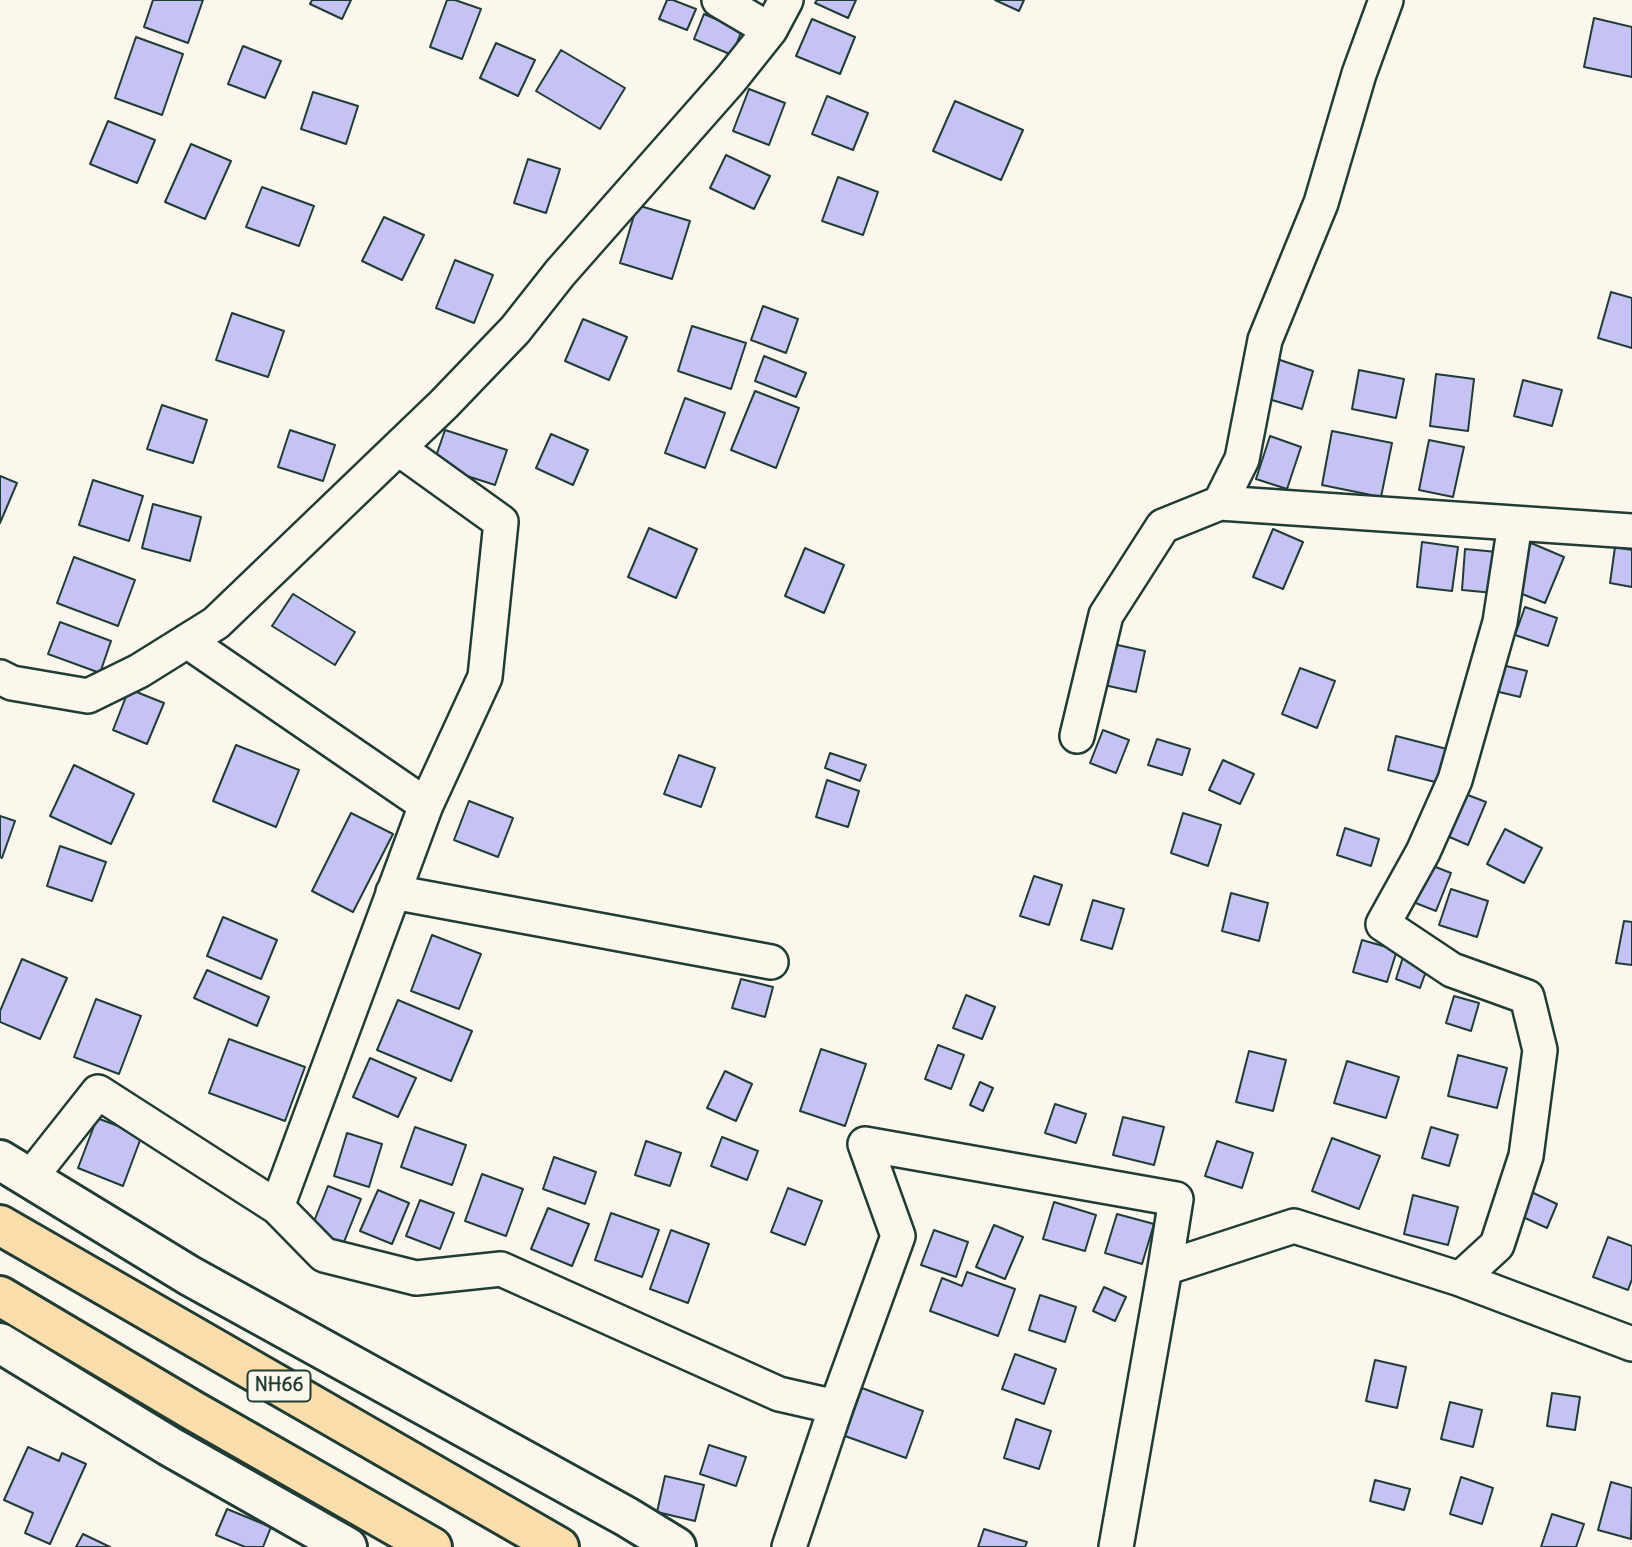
<!DOCTYPE html>
<html>
<head>
<meta charset="utf-8">
<style>
	body { margin:0 }
	canvas { display:block; background:#fbf7ec }
</style>
</head>
<body>
<canvas width="1632" height="1547"></canvas>
<script>
const ctx = document.querySelector('canvas').getContext('2d');
ctx.lineJoin = 'round';
function fill(path, color) { ctx.fillStyle = color; ctx.fill(path, 'evenodd'); }
const poly = rows => new Path2D(rows.map(r => 'M' + r).join(''));
function strokePath(path, color, width, dash) { ctx.strokeStyle = color; ctx.lineWidth = width; ctx.lineCap = dash ? 'butt' : 'round'; ctx.setLineDash(dash || []); ctx.stroke(path); }
function drawText(font, color, halo, rows, align = 'center') {
  ctx.font = font + ' Delius,sans-serif'; ctx.lineWidth = 5; ctx.setLineDash([]); ctx.textBaseline = 'middle'; ctx.strokeStyle = halo; ctx.fillStyle = color; for (const [text, x, y, turn = 0] of rows) {
    ctx.save(); ctx.translate(x, y); ctx.rotate((+turn || 0) * Math.PI / 180); ctx.textAlign = isNaN(turn) ? turn : align; if (halo) ctx.strokeText(text, 0, 0); ctx.fillText(text, 0, 0); ctx.restore();
  }
}
const building = poly([
	[153,0,203,0,188,43,144,27,153,0],
	[312,0,351,0,342,19,310,4,312,0],
	[447,0,455,0,481,9,462,59,430,47,447,0],
	[667,0,673,0,696,9,687,30,659,19,667,0],
	[817,0,856,0,848,18,815,3,817,0],
	[995,0,1024,0,1019,11,995,0],
	[704,14,742,30,732,55,694,39,704,14],
	[1594,18,1632,27,1632,77,1584,67,1594,18],
	[812,19,855,37,840,74,796,56,812,19],
	[136,37,183,54,162,115,115,98,136,37],
	[496,43,535,60,518,96,480,78,496,43],
	[243,46,281,61,265,98,228,84,243,46],
	[561,50,625,88,600,129,536,91,561,50],
	[749,89,785,103,769,145,733,131,749,89],
	[313,92,358,106,346,144,301,129,313,92],
	[827,96,868,113,853,150,812,134,827,96],
	[955,101,1023,130,1001,180,933,151,955,101],
	[108,121,155,140,137,183,90,164,108,121],
	[191,144,231,161,205,219,165,202,191,144],
	[726,155,770,176,754,209,710,188,726,155],
	[528,159,560,169,546,213,514,203,528,159],
	[838,177,878,192,863,235,822,221,838,177],
	[262,187,314,206,299,246,246,227,262,187],
	[637,205,690,221,672,279,620,263,637,205],
	[384,217,424,235,402,280,362,261,384,217],
	[455,260,493,275,474,323,436,308,455,260],
	[1611,292,1632,298,1632,348,1598,338,1611,292],
	[763,306,798,319,786,353,751,340,763,306],
	[232,313,284,331,268,377,216,360,232,313],
	[583,319,627,337,609,380,565,361,583,319],
	[692,326,746,343,731,389,678,371,692,326],
	[764,356,806,373,796,397,755,381,764,356],
	[1274,358,1313,371,1302,409,1262,397,1274,358],
	[1359,370,1404,379,1396,418,1352,409,1359,370],
	[1436,374,1474,379,1468,431,1430,426,1436,374],
	[1523,380,1562,390,1552,426,1514,416,1523,380],
	[755,391,799,408,776,468,731,450,755,391],
	[685,398,725,413,705,468,665,453,685,398],
	[162,405,207,420,193,463,147,449,162,405],
	[290,430,335,445,323,481,278,467,290,430],
	[445,430,507,450,495,485,433,465,445,430],
	[1332,431,1392,443,1381,497,1322,485,1332,431],
	[551,434,588,450,573,485,536,468,551,434],
	[1270,436,1301,447,1287,489,1256,479,1270,436],
	[1429,440,1464,447,1453,497,1419,490,1429,440],
	[0,476,17,483,0,523,0,476],
	[93,480,143,496,129,541,79,525,93,480],
	[153,504,201,517,190,561,142,548,153,504],
	[649,528,697,549,676,598,628,577,649,528],
	[1273,529,1303,542,1283,589,1253,577,1273,529],
	[1422,542,1458,547,1452,591,1417,587,1422,542],
	[1531,543,1564,557,1545,603,1512,590,1531,543],
	[1615,547,1632,550,1632,587,1610,583,1615,547],
	[805,548,844,565,824,613,785,596,805,548],
	[1465,549,1497,552,1494,593,1462,590,1465,549],
	[74,557,135,580,118,626,57,603,74,557],
	[293,594,355,632,335,665,272,626,293,594],
	[1525,607,1557,618,1548,646,1515,635,1525,607],
	[60,622,111,641,100,673,48,654,60,622],
	[1113,644,1145,651,1136,692,1104,685,1113,644],
	[1502,665,1527,671,1520,697,1495,691,1502,665],
	[1300,668,1335,681,1317,728,1282,714,1300,668],
	[129,689,164,703,147,744,113,730,129,689],
	[1103,730,1129,740,1116,773,1090,763,1103,730],
	[1396,736,1447,749,1439,783,1388,770,1396,736],
	[1157,739,1190,749,1182,775,1148,765,1157,739],
	[236,745,299,770,276,827,213,801,236,745],
	[830,753,866,765,860,781,825,768,830,753],
	[679,755,715,768,701,807,664,794,679,755],
	[1223,760,1254,774,1240,804,1209,790,1223,760],
	[74,765,134,794,111,844,50,816,74,765],
	[827,780,859,791,848,827,816,817,827,780],
	[1455,790,1486,802,1468,845,1438,832,1455,790],
	[469,801,513,818,498,857,454,840,469,801],
	[351,813,393,834,353,912,312,891,351,813],
	[1183,813,1221,825,1208,866,1171,853,1183,813],
	[0,816,15,821,2,858,0,857,0,816],
	[1345,828,1379,839,1371,866,1337,855,1345,828],
	[1505,829,1542,848,1524,883,1487,864,1505,829],
	[60,846,106,862,92,901,47,886,60,846],
	[1423,862,1451,873,1436,911,1408,900,1423,862],
	[1034,876,1062,885,1049,925,1020,916,1034,876],
	[1451,889,1488,901,1477,937,1439,925,1451,889],
	[1231,893,1268,903,1259,941,1222,931,1231,893],
	[1093,900,1124,909,1112,949,1081,940,1093,900],
	[223,917,277,940,261,979,207,956,223,917],
	[1624,921,1632,922,1632,965,1616,963,1624,921],
	[432,935,481,954,459,1009,411,991,432,935],
	[1362,940,1397,950,1387,982,1353,972,1362,940],
	[1404,954,1429,963,1420,988,1396,979,1404,954],
	[22,959,67,978,40,1039,0,1022,0,1011,22,959],
	[207,970,269,997,257,1026,194,998,207,970],
	[741,979,773,987,765,1017,732,1008,741,979],
	[966,995,995,1007,982,1039,953,1028,966,995],
	[1454,996,1479,1003,1471,1031,1446,1023,1454,996],
	[96,999,141,1016,119,1074,74,1057,96,999],
	[398,1000,472,1031,451,1081,377,1050,398,1000],
	[229,1039,305,1067,285,1121,209,1093,229,1039],
	[938,1045,964,1055,951,1089,925,1079,938,1045],
	[821,1049,866,1064,845,1126,800,1111,821,1049],
	[1249,1051,1286,1060,1273,1111,1236,1102,1249,1051],
	[1458,1055,1507,1068,1497,1108,1448,1096,1458,1055],
	[370,1058,416,1078,398,1117,353,1097,370,1058],
	[1347,1061,1399,1077,1386,1118,1334,1103,1347,1061],
	[725,1071,752,1084,736,1121,707,1108,725,1071],
	[980,1082,993,1088,983,1111,970,1105,980,1082],
	[1055,1104,1086,1114,1076,1143,1045,1133,1055,1104],
	[1123,1117,1164,1127,1154,1165,1113,1155,1123,1117],
	[97,1118,142,1135,123,1186,78,1168,97,1118],
	[415,1127,466,1145,452,1185,401,1167,415,1127],
	[1431,1127,1458,1135,1449,1166,1422,1158,1431,1127],
	[347,1133,382,1144,369,1187,334,1176,347,1133],
	[722,1137,758,1151,747,1180,711,1166,722,1137],
	[1332,1138,1380,1156,1359,1209,1312,1191,1332,1138],
	[646,1141,681,1153,670,1186,635,1175,646,1141],
	[1217,1141,1253,1153,1242,1188,1205,1176,1217,1141],
	[554,1157,596,1172,585,1204,543,1189,554,1157],
	[482,1174,523,1189,506,1236,465,1221,482,1174],
	[328,1186,361,1199,342,1247,309,1234,328,1186],
	[788,1188,822,1201,805,1245,771,1232,788,1188],
	[1525,1189,1557,1204,1547,1228,1514,1213,1525,1189],
	[378,1190,409,1203,392,1244,360,1231,378,1190],
	[1413,1195,1458,1207,1448,1245,1404,1234,1413,1195],
	[420,1200,454,1213,440,1249,406,1236,420,1200],
	[1054,1202,1096,1215,1085,1251,1043,1239,1054,1202],
	[548,1208,589,1224,572,1266,531,1249,548,1208],
	[611,1213,659,1230,642,1277,595,1260,611,1213],
	[1117,1214,1154,1224,1142,1264,1105,1253,1117,1214],
	[994,1225,1023,1237,1005,1279,976,1267,994,1225],
	[671,1230,709,1244,688,1303,650,1289,671,1230],
	[934,1230,968,1242,956,1277,921,1265,934,1230],
	[1608,1237,1632,1246,1632,1279,1628,1290,1593,1277,1608,1237],
	[967,1272,1015,1289,998,1336,930,1311,942,1278,962,1286,967,1272],
	[1104,1287,1126,1297,1115,1321,1093,1311,1104,1287],
	[1040,1295,1076,1307,1065,1342,1029,1330,1040,1295],
	[1015,1354,1056,1369,1044,1404,1002,1389,1015,1354],
	[1375,1360,1406,1367,1397,1408,1366,1401,1375,1360],
	[862,1388,923,1411,906,1458,845,1436,862,1388],
	[1552,1393,1580,1397,1575,1430,1547,1426,1552,1393],
	[1450,1402,1482,1410,1473,1447,1441,1439,1450,1402],
	[1016,1419,1051,1431,1039,1469,1004,1458,1016,1419],
	[709,1445,746,1457,736,1486,700,1474,709,1445],
	[28,1447,59,1461,62,1453,86,1464,50,1544,25,1533,33,1513,4,1500,28,1447],
	[665,1476,704,1485,695,1521,657,1512,665,1476],
	[1461,1477,1493,1488,1482,1524,1450,1514,1461,1477],
	[1375,1480,1410,1489,1404,1510,1370,1501,1375,1480],
	[1611,1482,1632,1488,1631,1539,1598,1530,1611,1482],
	[227,1509,271,1527,263,1547,245,1547,216,1535,227,1509],
	[1552,1514,1584,1524,1576,1547,1541,1547,1552,1514],
	[984,1529,1027,1542,1025,1547,978,1547,984,1529],
	[83,1534,110,1547,76,1547,83,1534]
]);
fill(building, '#c5c2f4');
strokePath(building, '#1f3d34', 2);
const minor = poly([
	[719,0,770,30],
	[398,448,501,522,485,677,426,805],
	[1220,503,1632,531],
	[187,641,426,805,277,1207],
	[0,677,12,683,88,696,139,671,216,623,444,404,515,330,560,273,731,79,770,30,786,0],
	[1077,736,1106,615,1163,526,1220,503,1242,459,1265,340,1321,203,1359,74,1386,0],
	[393,892,771,962],
	[30,1178,98,1092,277,1207,324,1255,416,1278,501,1269,779,1394,836,1407],
	[1460,1279,1497,1245,1526,1156,1540,1050,1527,997,1452,970,1383,924,1423,852,1455,780,1500,622,1515,524],
	[789,1547,836,1407,898,1236,865,1144,1176,1199,1165,1268],
	[1116,1547,1165,1268,1294,1226,1460,1279,1632,1344]
]);
const tertiary = poly([
	[0,1160,190,1276,627,1517,676,1547],
	[0,1343,169,1446,347,1547]
]);
const trunk = poly([
	[0,1225,559,1547],
	[0,1296,192,1410,432,1547]
]);
strokePath(minor, '#1f3d34', 38);
strokePath(tertiary, '#1f3d34', 44);
strokePath(trunk, '#1f3d34', 44);
strokePath(minor, '#fbf7ec', 33);
strokePath(tertiary, '#fbf7ec', 38);
strokePath(trunk, '#f9deab', 38);
for (const [x, y, w] of [
	[279,1386,63]
]) { const box = new Path2D(); box.roundRect(x - w / 2, y - 15.5, w, 31, 5); ctx.fillStyle = '#fbf7ec'; ctx.fill(box); strokePath(box, '#1f3d34', 2); }
drawText('bold 19px', '#1f3d34', null, [
	["NH66",279,1386]
]);
</script>
</body>
</html>
